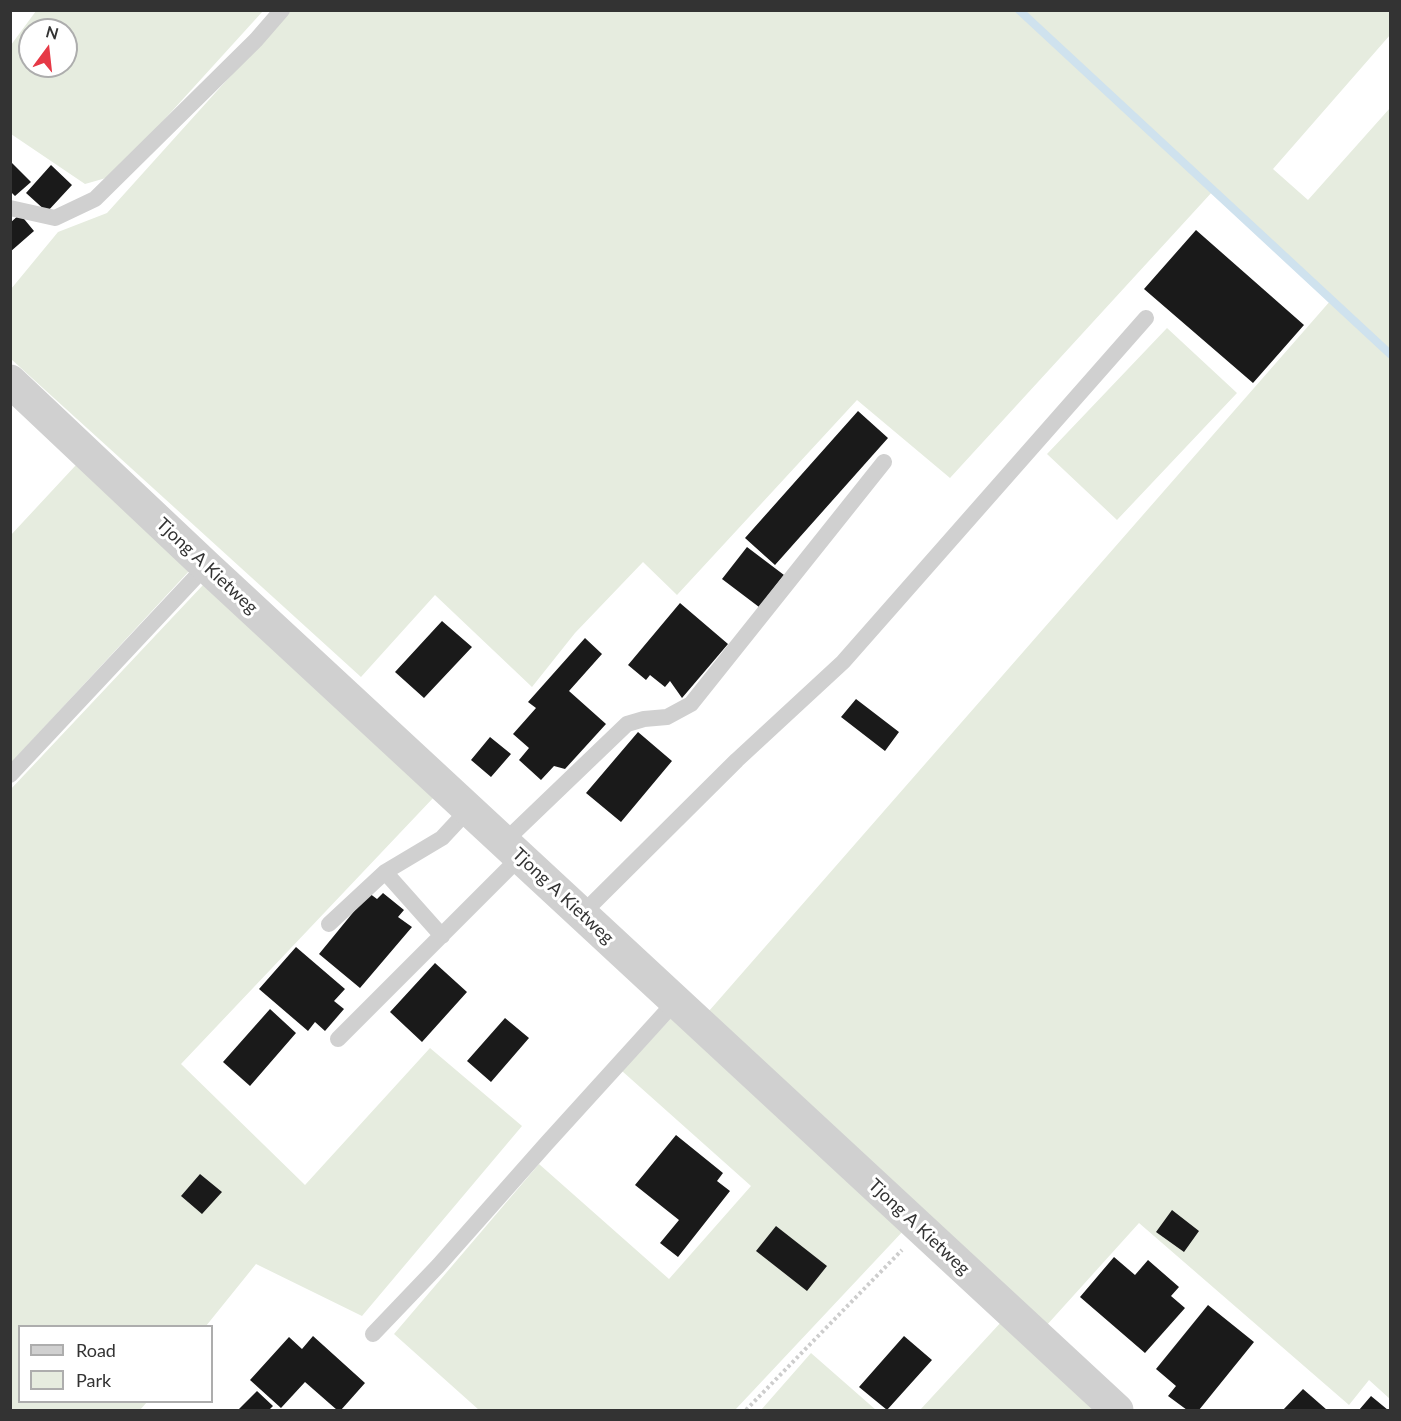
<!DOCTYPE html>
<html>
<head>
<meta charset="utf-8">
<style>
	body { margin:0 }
	#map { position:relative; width:1401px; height:1421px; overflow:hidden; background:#fff; font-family:Lato,sans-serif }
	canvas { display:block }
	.frame { position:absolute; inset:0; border:12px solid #333; pointer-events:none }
	.legend { position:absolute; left:18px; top:1325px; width:195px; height:78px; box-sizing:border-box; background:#fff; border:2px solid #adadad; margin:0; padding:8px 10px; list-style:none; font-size:18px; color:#333 }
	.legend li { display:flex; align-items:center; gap:12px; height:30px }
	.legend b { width:30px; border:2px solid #adadad }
	.north { position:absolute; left:18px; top:18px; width:60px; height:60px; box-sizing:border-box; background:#fff; border:2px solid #adadad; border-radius:50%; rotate:15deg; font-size:16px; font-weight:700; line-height:24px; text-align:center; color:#333 }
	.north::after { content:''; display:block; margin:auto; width:21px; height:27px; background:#e63946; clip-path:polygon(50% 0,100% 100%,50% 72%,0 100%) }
</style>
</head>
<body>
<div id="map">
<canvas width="1401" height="1421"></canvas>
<div class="frame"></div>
<ul class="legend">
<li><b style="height:8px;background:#d0d0d0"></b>Road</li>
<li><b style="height:16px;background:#e6ecdf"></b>Park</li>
</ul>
<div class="north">N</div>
</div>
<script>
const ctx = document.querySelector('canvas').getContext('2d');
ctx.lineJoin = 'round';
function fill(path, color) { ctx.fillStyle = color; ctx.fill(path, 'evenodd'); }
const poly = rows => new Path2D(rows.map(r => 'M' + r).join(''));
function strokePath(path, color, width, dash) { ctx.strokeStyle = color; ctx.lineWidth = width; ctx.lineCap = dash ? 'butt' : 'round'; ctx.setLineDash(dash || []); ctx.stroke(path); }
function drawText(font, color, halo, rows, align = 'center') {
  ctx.font = font + ' Lato,sans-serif'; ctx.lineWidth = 6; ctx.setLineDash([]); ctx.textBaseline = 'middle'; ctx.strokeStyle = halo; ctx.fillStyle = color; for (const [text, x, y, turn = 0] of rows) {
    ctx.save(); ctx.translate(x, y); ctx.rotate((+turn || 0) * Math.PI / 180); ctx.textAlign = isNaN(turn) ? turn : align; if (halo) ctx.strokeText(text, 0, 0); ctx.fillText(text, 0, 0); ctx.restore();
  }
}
fill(poly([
	[36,11,263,11,113,176,85,184,11,134,11,45],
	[30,30,66,30,66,66,30,66],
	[289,11,1390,11,1390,35,1273,169,1308,200,1390,108,1390,1399,1369,1380,1349,1405,1139,1223,1046,1326,709,1011,1331,300,1213,191,950,478,857,400,677,595,643,562,575,633,532,687,435,595,361,677,11,359,11,289,58,232,107,213],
	[1167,328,1237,393,1117,520,1047,454],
	[76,465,190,570,11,763,10,536],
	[203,585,435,796,181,1064,305,1185,430,1048,522,1126,362,1316,256,1264,206,1326,20,1326,20,1402,147,1402,140,1410,11,1410,10,790],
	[674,1015,905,1229,735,1410,479,1410,394,1334,539,1164,669,1279,751,1186,622,1071],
	[1003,1320,1104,1410,920,1410],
	[811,1353,876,1410,761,1410]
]), '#e6ecdf');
strokePath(poly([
	[1019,10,1390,354]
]), '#cfe2ee', 8);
fill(poly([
	[10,161,31,182,15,196,10,191],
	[51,165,72,185,47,212,26,193],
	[20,214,34,231,10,252,10,223],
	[1196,230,1304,325,1253,383,1144,289],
	[858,411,888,438,775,565,745,538],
	[747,547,784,575,759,607,722,579],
	[680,603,728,644,682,698,670,681,665,687,650,675,646,680,628,665],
	[442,621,472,647,424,698,395,672],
	[585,638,602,654,569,691,606,724,565,769,554,766,541,780,519,760,529,748,513,734,536,708,528,702],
	[856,699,899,732,885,751,841,717],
	[638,732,672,761,621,822,586,793],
	[490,737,511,754,491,777,471,760],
	[369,893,377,899,383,893,404,910,398,917,412,927,360,988,319,954],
	[296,947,345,989,334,1001,344,1009,325,1031,315,1022,308,1031,259,989],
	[435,963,467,992,422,1042,390,1012],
	[270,1009,296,1033,250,1086,223,1062],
	[505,1018,529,1038,491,1082,467,1061],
	[676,1135,723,1173,717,1181,730,1191,678,1257,660,1243,679,1220,635,1185],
	[200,1174,222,1192,202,1214,181,1196],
	[1172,1210,1199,1231,1184,1252,1156,1232],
	[776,1226,827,1266,807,1291,756,1251],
	[1114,1257,1135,1275,1148,1260,1179,1287,1171,1296,1185,1308,1145,1353,1080,1297],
	[1208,1305,1254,1342,1199,1410,1187,1410,1168,1396,1176,1386,1156,1369],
	[313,1336,365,1383,341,1410,337,1410,305,1382,281,1408,250,1380,289,1337,302,1349],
	[904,1336,932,1360,887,1410,859,1387],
	[1303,1389,1327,1410,1283,1410],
	[257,1391,273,1406,269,1410,238,1410],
	[1371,1396,1388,1410,1359,1410]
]), '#1a1a1a');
strokePath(poly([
	[746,1410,902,1250]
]), '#cdcdcd', 4, [3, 3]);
strokePath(poly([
	[10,208,55,218,95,199,256,40,282,10],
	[10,775,206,566],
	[504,842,627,724,644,719,667,717,691,704,884,462],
	[385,872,442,936],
	[582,914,737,760,843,662,1146,318],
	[329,924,385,872,442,838,469,809],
	[338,1039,520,857],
	[373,1334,438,1266,546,1144,675,1002]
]), '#d0d0d0', 16);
strokePath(poly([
	[10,381,206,566,1117,1410]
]), '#d0d0d0', 33);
drawText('18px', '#333', '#fff', [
	["Tjong A Kietweg",207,566,43],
	["Tjong A Kietweg",563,896,43],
	["Tjong A Kietweg",919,1227,43]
]);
</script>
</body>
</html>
